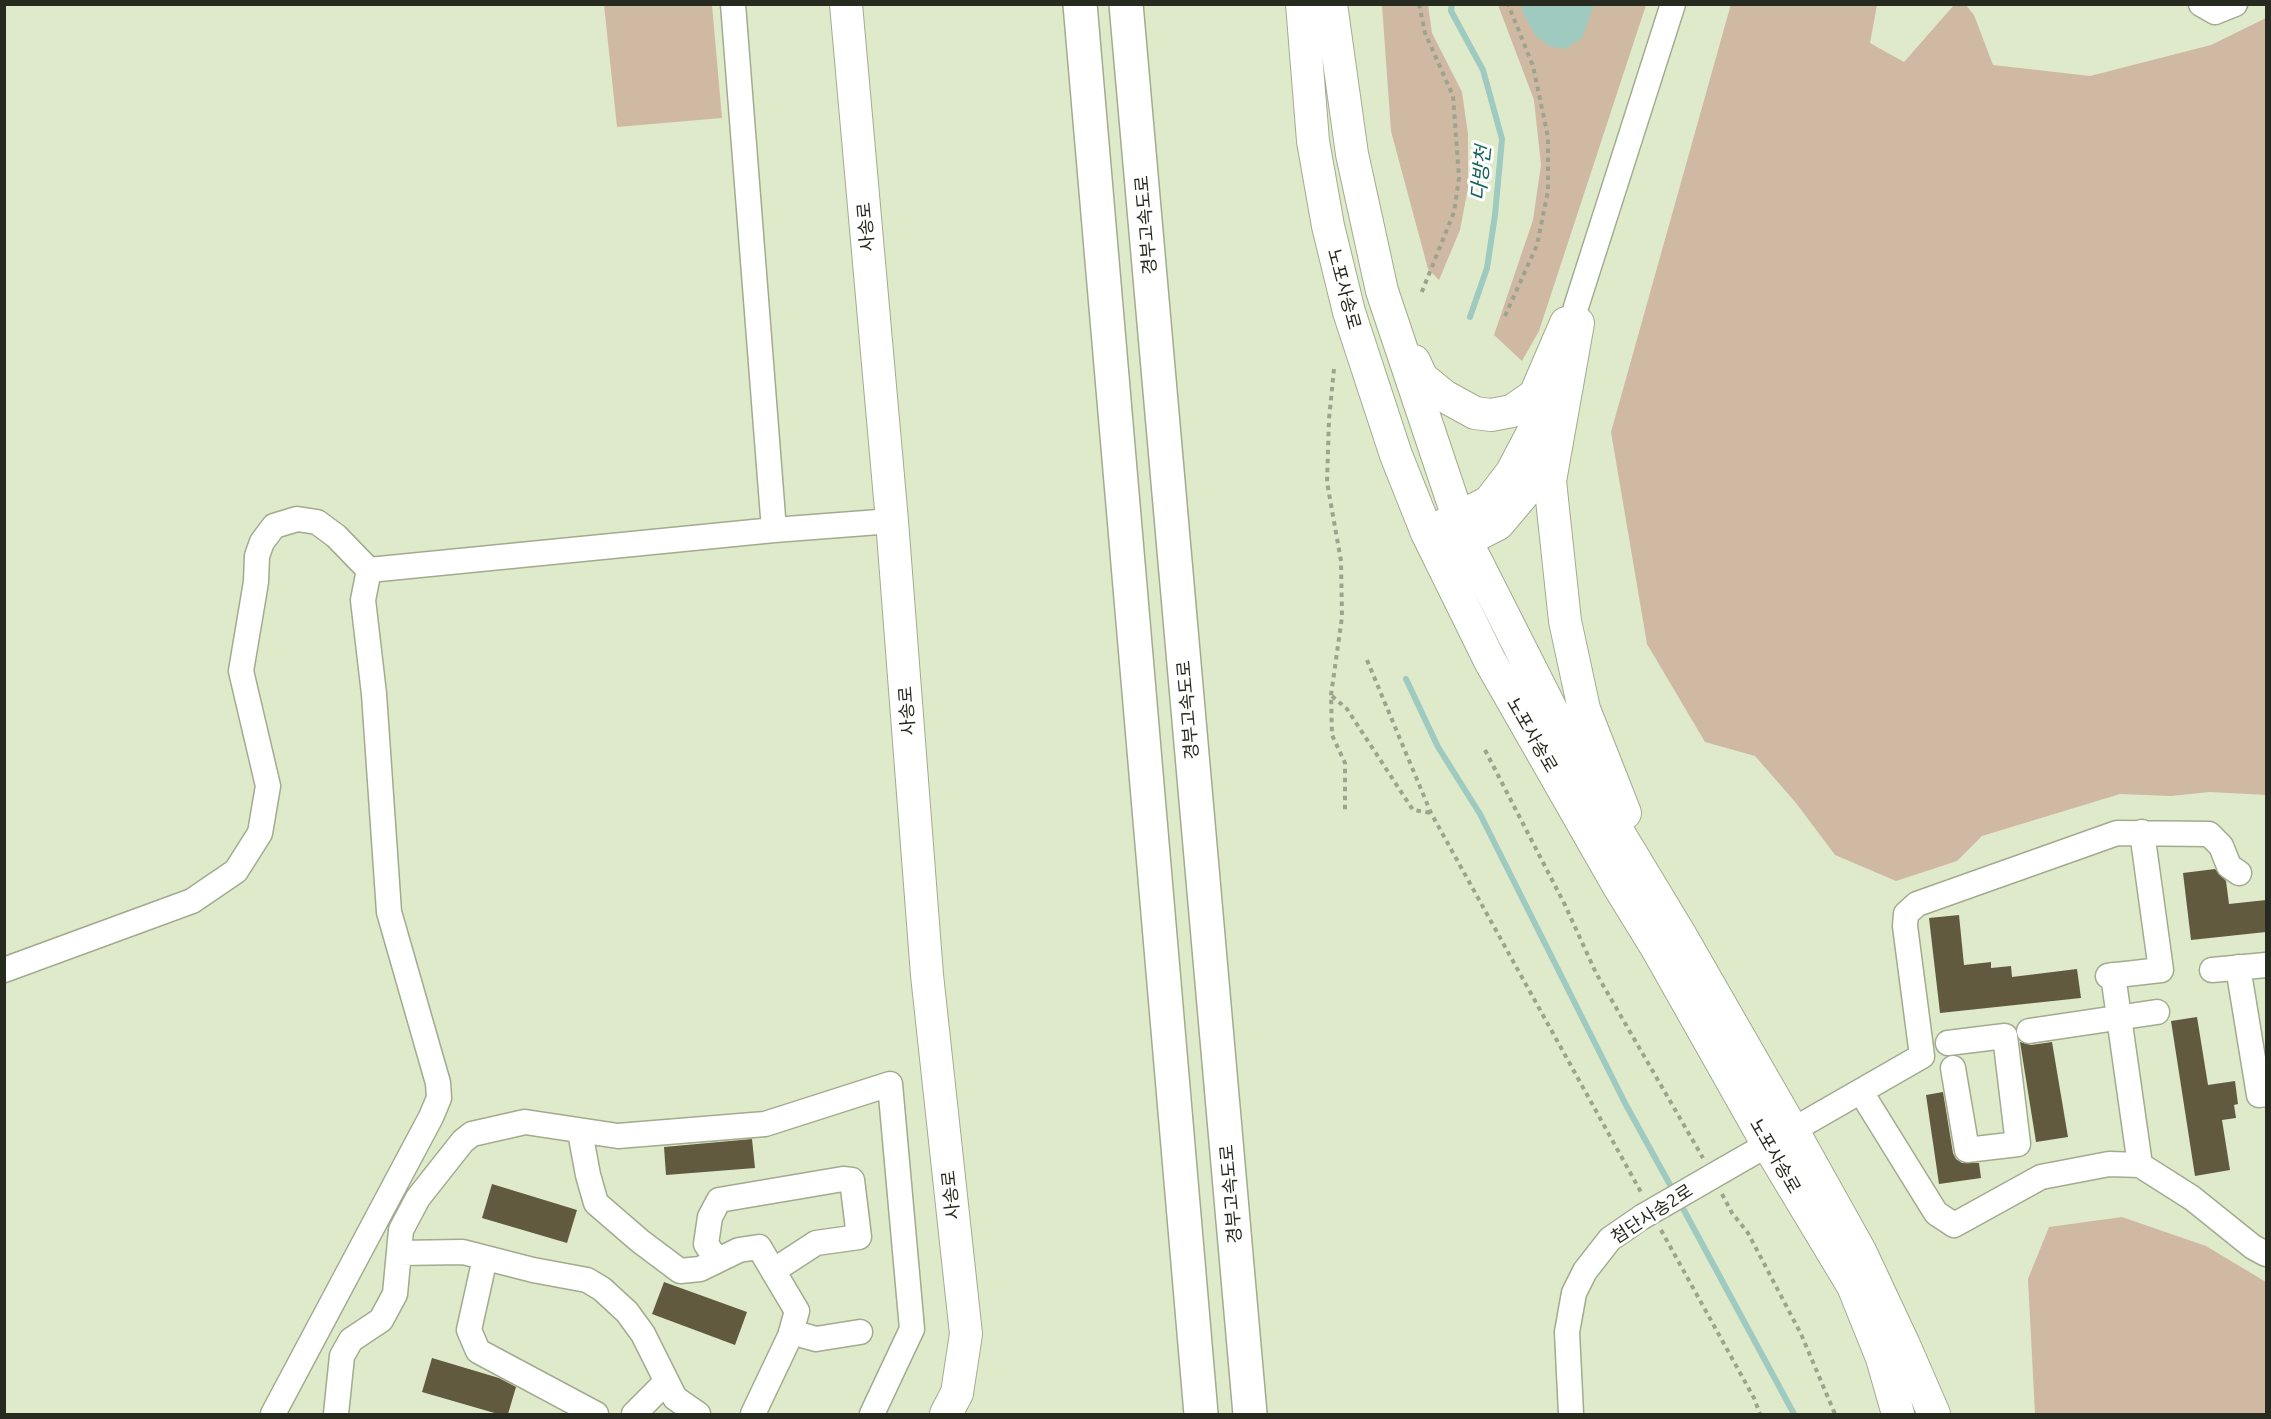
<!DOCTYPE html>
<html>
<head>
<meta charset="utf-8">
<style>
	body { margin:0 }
	#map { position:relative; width:2271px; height:1419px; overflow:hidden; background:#dfeacb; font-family:Ubuntu,sans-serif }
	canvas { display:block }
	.frame { position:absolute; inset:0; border:6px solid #272b1f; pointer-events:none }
</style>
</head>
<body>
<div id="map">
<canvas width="2271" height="1419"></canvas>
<div class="frame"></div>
</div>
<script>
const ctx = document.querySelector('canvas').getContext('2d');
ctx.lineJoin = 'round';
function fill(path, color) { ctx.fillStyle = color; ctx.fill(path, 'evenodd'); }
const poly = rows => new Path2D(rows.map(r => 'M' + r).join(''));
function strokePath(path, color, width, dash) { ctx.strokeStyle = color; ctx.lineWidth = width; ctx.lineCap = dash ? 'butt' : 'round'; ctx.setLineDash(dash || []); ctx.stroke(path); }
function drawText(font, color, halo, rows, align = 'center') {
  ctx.font = font + ' Ubuntu,"Noto Sans KR",sans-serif'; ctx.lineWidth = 6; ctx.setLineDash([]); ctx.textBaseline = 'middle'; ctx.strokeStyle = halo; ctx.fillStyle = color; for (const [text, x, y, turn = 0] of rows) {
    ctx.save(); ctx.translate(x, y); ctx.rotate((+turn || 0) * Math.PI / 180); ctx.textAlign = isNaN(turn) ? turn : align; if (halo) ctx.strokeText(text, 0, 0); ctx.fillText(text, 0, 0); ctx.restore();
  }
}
fill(poly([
	[1731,4,1877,5,1870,43,1904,62,1954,5,1966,5,1974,15,1993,65,2090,76,2211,45,2266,18,2266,795,2210,792,2171,796,2120,794,1982,836,1957,861,1896,881,1835,855,1796,803,1755,756,1705,742,1647,644,1611,432],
	[604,5,712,5,722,118,617,127],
	[1382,5,1428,5,1432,33,1462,92,1468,134,1468,188,1460,230,1439,280,1428,269,1391,131],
	[1498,5,1646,5,1539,331,1522,361,1494,335,1533,220,1541,165,1534,100],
	[2122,1217,2206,1246,2266,1282,2266,1414,2035,1414,2028,1279,2049,1227]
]), '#d0b9a3');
fill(poly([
	[1522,5,1522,4,1594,5,1582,38,1565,49,1549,46,1535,35,1523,13]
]), '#9fcac0');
strokePath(poly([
	[1452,4,1451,11,1483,70,1502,139,1495,215,1487,268,1470,317],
	[1406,679,1438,747,1480,814,1626,1105,1674,1192],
	[1679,1201,1794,1414]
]), '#9fcac0', 6);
fill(poly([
	[2215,869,2226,881,2229,904,2266,900,2266,932,2191,940,2183,873],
	[1959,915,1964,965,1991,962,1991,968,2011,966,2012,977,2077,969,2081,998,1940,1013,1929,918],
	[2197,1017,2208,1085,2235,1081,2238,1104,2234,1105,2236,1118,2222,1120,2230,1170,2195,1176,2171,1021],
	[2020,1042,2031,1045,2052,1042,2068,1137,2036,1142],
	[1943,1092,1953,1153,1956,1159,1962,1163,1979,1163,1981,1178,1939,1184,1926,1095],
	[752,1139,755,1168,666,1175,664,1147],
	[492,1184,577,1210,567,1243,482,1218],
	[664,1282,747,1312,735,1345,652,1314],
	[432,1358,499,1378,516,1387,508,1414,498,1414,422,1392]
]), '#615a3f');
const minor = poly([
	[733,4,774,530],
	[2201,4,2215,12,2235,4],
	[1576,307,1673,4],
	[2238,967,2259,1095,2266,1094],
	[4,970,192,901,236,871,260,833,268,786,241,671,256,582,257,556,262,542,274,526,297,519,317,522,336,536,369,570,774,530,892,521],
	[2212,970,2266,965],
	[2113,975,2140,1165],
	[2108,976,2161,970,2142,832],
	[2029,1031,2157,1012],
	[1948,1043,2005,1036,2018,1144,1967,1150,1953,1068],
	[1861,1092,1936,1213,1954,1225,2041,1177,2109,1164,2140,1165,2192,1198,2253,1247,2266,1254],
	[580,1132,588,1175,596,1203,640,1241,680,1271,700,1269,739,1250,759,1247,797,1311,790,1336,753,1414],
	[1725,1169,1922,1056,1905,926,1906,914,1917,904,2117,833,2209,834,2221,846,2229,866,2239,873],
	[399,1253,463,1252,533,1270,587,1280,602,1289,627,1312,643,1334,675,1398,698,1414],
	[485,1258,469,1330,478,1351,596,1414],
	[717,1260,706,1244,710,1217,719,1200,843,1179,852,1180,859,1237,816,1243,773,1271],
	[791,1332,816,1339,860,1332],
	[273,1414,431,1117,439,1098,438,1083,389,912,374,694,363,600,369,570],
	[336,1414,342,1356,351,1340,381,1320,395,1294,401,1230,418,1198,463,1141,472,1134,525,1122,618,1136,765,1124,890,1084,912,1329,872,1414],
	[634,1414,666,1382],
	[1571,1414,1567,1332,1574,1293,1585,1271,1610,1239,1642,1217]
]);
const major = poly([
	[846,4,892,521,927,975,966,1334,957,1393,946,1414],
	[1302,4,1313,141,1328,226,1349,312,1396,455,1427,533,1490,661,1618,885,1655,945,1768,1145,1853,1286,1882,1358,1898,1414],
	[1331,4,1352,154,1382,291,1466,541,1588,782,1681,936,1793,1131,1860,1251,1904,1345,1934,1414],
	[1578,323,1550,481,1565,621,1584,709,1625,813],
	[1414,361,1422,378,1444,396,1475,413,1491,415,1512,411,1535,395,1566,323],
	[1438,528,1489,502,1512,472,1533,432,1551,379],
	[1447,550,1498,524,1525,492,1547,448]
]);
const highway = poly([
	[1080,4,1201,1414],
	[1126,4,1250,1414]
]);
strokePath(minor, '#a1ab8e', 27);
strokePath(major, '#a1ab8e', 34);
strokePath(highway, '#a1ab8e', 36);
strokePath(poly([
	[1419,4,1425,33,1453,96,1459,178,1454,212,1421,294],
	[1505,316,1537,245,1548,191,1548,137,1533,66,1508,4],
	[1334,369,1329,419,1327,482,1341,561,1342,617,1331,695,1332,735,1345,763,1345,812],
	[1367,660,1431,813,1642,1194],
	[1332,696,1347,709,1413,810,1431,813],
	[1485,750,1565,905,1596,973,1703,1158],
	[1722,1194,1732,1213,1748,1233,1801,1334,1835,1414],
	[1661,1230,1754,1398,1760,1414]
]), '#9ca48c', 4, [4.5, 4.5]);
strokePath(minor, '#fff', 24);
strokePath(major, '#fff', 32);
strokePath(highway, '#fff', 33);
const minorBridge = poly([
	[1642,1217,1725,1169]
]);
strokePath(minorBridge, '#a1ab8e', 27, []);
strokePath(minorBridge, '#fff', 24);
drawText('18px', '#272b1f', '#fff', [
	["경부고속도로",1146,225,-95],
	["사송로",866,227,-95],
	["노포사송로",1344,289,75],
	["경부고속도로",1188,710,-95],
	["사송로",907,711,-94],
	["노포사송로",1532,735,60],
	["노포사송로",1775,1156,60],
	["경부고속도로",1231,1194,-95],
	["사송로",951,1195,-96],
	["첨단사송2로",1652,1214,-33]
]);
drawText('italic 20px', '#126458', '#fff', [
	["다방천",1481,173,-84]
]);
</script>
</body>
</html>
